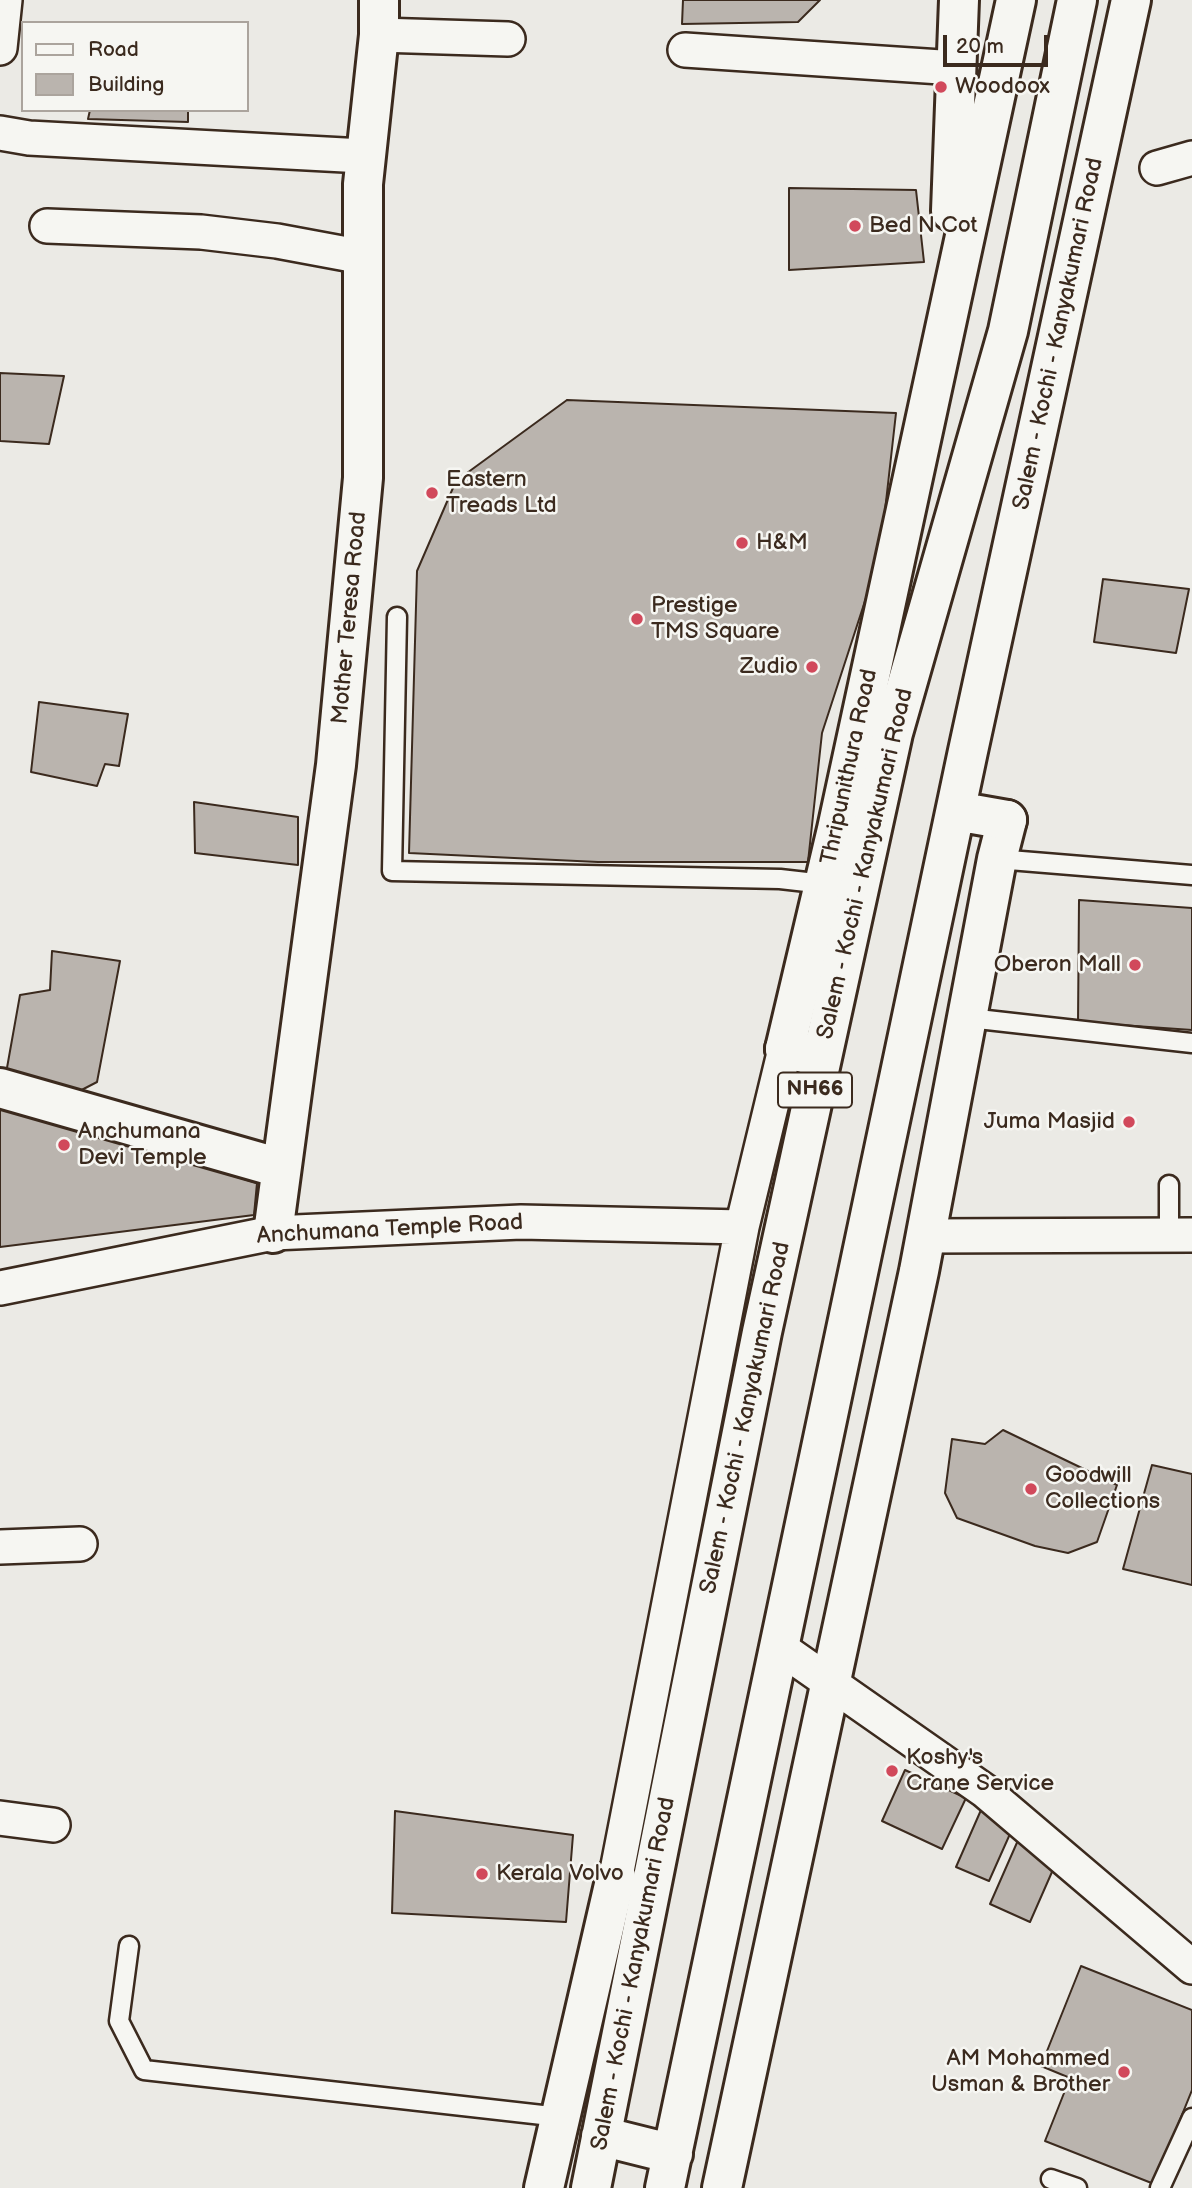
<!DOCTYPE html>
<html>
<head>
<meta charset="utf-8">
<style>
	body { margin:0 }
	#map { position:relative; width:1192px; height:2188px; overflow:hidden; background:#ebeae5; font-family:"Balsamiq Sans",sans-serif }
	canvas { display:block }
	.legend { position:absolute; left:21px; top:21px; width:228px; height:91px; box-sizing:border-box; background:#f6f6f2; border:2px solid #aba49d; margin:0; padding:9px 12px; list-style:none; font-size:21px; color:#3b2a1e }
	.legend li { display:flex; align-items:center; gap:14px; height:35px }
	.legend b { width:35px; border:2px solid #aba49d }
	.scale { position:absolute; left:943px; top:35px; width:105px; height:32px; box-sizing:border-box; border:4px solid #3b2a1e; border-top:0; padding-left:9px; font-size:21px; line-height:24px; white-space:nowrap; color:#3b2a1e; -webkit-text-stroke:5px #f6f6f2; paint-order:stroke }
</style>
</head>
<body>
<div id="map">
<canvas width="1192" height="2188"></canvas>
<ul class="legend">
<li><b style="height:9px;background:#f6f6f2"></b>Road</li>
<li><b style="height:19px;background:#bab4ae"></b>Building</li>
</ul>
<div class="scale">20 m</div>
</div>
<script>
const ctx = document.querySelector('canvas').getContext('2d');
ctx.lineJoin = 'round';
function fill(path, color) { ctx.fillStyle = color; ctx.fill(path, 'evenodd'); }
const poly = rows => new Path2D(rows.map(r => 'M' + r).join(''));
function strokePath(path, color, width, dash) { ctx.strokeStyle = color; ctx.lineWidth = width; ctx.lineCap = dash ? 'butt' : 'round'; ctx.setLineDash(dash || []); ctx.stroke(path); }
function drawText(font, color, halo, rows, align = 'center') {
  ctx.font = font + ' "Balsamiq Sans",sans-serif'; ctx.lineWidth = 5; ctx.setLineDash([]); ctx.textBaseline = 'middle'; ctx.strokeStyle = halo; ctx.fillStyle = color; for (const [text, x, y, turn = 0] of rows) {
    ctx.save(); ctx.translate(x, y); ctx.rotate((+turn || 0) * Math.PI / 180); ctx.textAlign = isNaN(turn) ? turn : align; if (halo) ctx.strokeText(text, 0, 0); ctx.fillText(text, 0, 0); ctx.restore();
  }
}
const building = poly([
	[683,0,820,0,798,22,682,24,683,0],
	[90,110,188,110,188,122,88,119,90,110],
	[789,188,916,190,924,262,789,270,789,188],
	[0,373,64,376,49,444,0,441,0,373],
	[567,400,896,413,880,555,822,733,808,862,598,862,409,853,417,571,456,481,567,400],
	[1103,579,1189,589,1176,653,1094,642,1103,579],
	[39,702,128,714,119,766,105,764,97,786,31,772,39,702],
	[194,802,298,817,298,865,195,853,194,802],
	[1079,900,1192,908,1192,1030,1078,1022,1079,900],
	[52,951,120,961,97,1082,70,1096,5,1079,20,995,50,990,52,951],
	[0,1106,257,1183,254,1215,0,1247,0,1106],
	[1003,1430,1117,1485,1097,1542,1068,1553,1035,1546,957,1518,945,1493,952,1439,985,1444,1003,1430],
	[1152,1465,1192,1474,1192,1585,1123,1569,1152,1465],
	[905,1770,966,1798,942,1849,882,1821,905,1770],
	[981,1810,1014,1825,989,1881,956,1867,981,1810],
	[395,1811,573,1835,566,1922,392,1913,395,1811],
	[1019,1838,1059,1856,1030,1922,990,1904,1019,1838],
	[1081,1966,1192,2010,1192,2090,1154,2184,1045,2141,1070,2078,1041,2066,1081,1966]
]);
fill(building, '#bab4ae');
strokePath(building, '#3b2a1e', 2);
const lane = poly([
	[397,617,392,871,780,879,824,884],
	[997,859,1192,875],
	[969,1018,1192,1043],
	[1169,1185,1169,1234],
	[129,1946,119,2021,144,2070,560,2117],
	[1051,2179,1077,2188],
	[1160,2188,1192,2118]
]);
const street = poly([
	[379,35,508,39],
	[0,48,5,0],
	[685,50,956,68],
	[0,133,29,138,363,156],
	[1157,168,1192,158],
	[47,226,201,232,277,241,363,257],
	[926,1236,1192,1235],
	[0,1288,273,1233,521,1222,742,1227],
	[0,1547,80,1544],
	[779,1647,985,1791,1192,1967],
	[0,1818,53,1825],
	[616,1876,742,1227,785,1049]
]);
const secondary = poly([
	[951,211,959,0],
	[785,1049,837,829,1016,0],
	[0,1088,280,1168],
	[273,1233,336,765,363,478,363,184,379,35,379,0],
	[544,2188,616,1876],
	[722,2188,919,1271,997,859,1007,820]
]);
const highway = poly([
	[956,811,1007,820],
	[785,1049,822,1057],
	[601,2136,673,2154],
	[591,2188,762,1332,893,733,1008,331,1077,0],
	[665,2188,968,751,1131,0]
]);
strokePath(lane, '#3b2a1e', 23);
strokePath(street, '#3b2a1e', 38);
strokePath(secondary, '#3b2a1e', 44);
strokePath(highway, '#3b2a1e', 44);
strokePath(lane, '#f6f6f2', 18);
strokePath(street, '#f6f6f2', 33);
strokePath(secondary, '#f6f6f2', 38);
strokePath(highway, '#f6f6f2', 38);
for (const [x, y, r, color] of [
	[941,87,7,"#d1495b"],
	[855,226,7,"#d1495b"],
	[432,493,7,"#d1495b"],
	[742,543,7,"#d1495b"],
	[637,619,7,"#d1495b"],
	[812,667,7,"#d1495b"],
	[1135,965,7,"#d1495b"],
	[1129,1122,7,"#d1495b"],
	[64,1145,7,"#d1495b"],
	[1031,1489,7,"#d1495b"],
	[892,1771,7,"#d1495b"],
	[482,1874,7,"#d1495b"],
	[1124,2072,7,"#d1495b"]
]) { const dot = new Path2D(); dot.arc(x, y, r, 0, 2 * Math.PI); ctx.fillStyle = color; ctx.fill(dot); strokePath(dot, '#f6f6f2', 2.5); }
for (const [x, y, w] of [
	[815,1090,74]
]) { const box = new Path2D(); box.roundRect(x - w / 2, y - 17.5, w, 35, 5); ctx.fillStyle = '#f6f6f2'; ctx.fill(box); strokePath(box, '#3b2a1e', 2); }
drawText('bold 21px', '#3b2a1e', null, [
	["NH66",815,1090]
]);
drawText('23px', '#3b2a1e', '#f6f6f2', [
	["Woodoox",955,87],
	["Bed N Cot",869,226],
	["Eastern",446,480],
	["Treads Ltd",446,506],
	["H&M",756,543],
	["Prestige",651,606],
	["TMS Square",651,632],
	["Zudio",798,667,"right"],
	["Oberon Mall",1121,965,"right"],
	["Juma Masjid",1115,1122,"right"],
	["Anchumana",78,1132],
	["Devi Temple",78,1158],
	["Goodwill",1045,1476],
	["Collections",1045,1502],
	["Koshy's",906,1758],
	["Crane Service",906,1784],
	["Kerala Volvo",496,1874],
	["AM Mohammed",1110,2059,"right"],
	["Usman & Brother",1110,2085,"right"]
], 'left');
drawText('23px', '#3b2a1e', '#f6f6f2', [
	["Salem - Kochi - Kanyakumari Road",1059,334,-78],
	["Mother Teresa Road",350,618,-85],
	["Thripunithura Road",850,767,-78],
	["Salem - Kochi - Kanyakumari Road",866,864,-77],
	["Anchumana Temple Road",390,1230,-3],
	["Salem - Kochi - Kanyakumari Road",746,1418,-78],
	["Salem - Kochi - Kanyakumari Road",634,1974,-79]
]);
</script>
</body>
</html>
